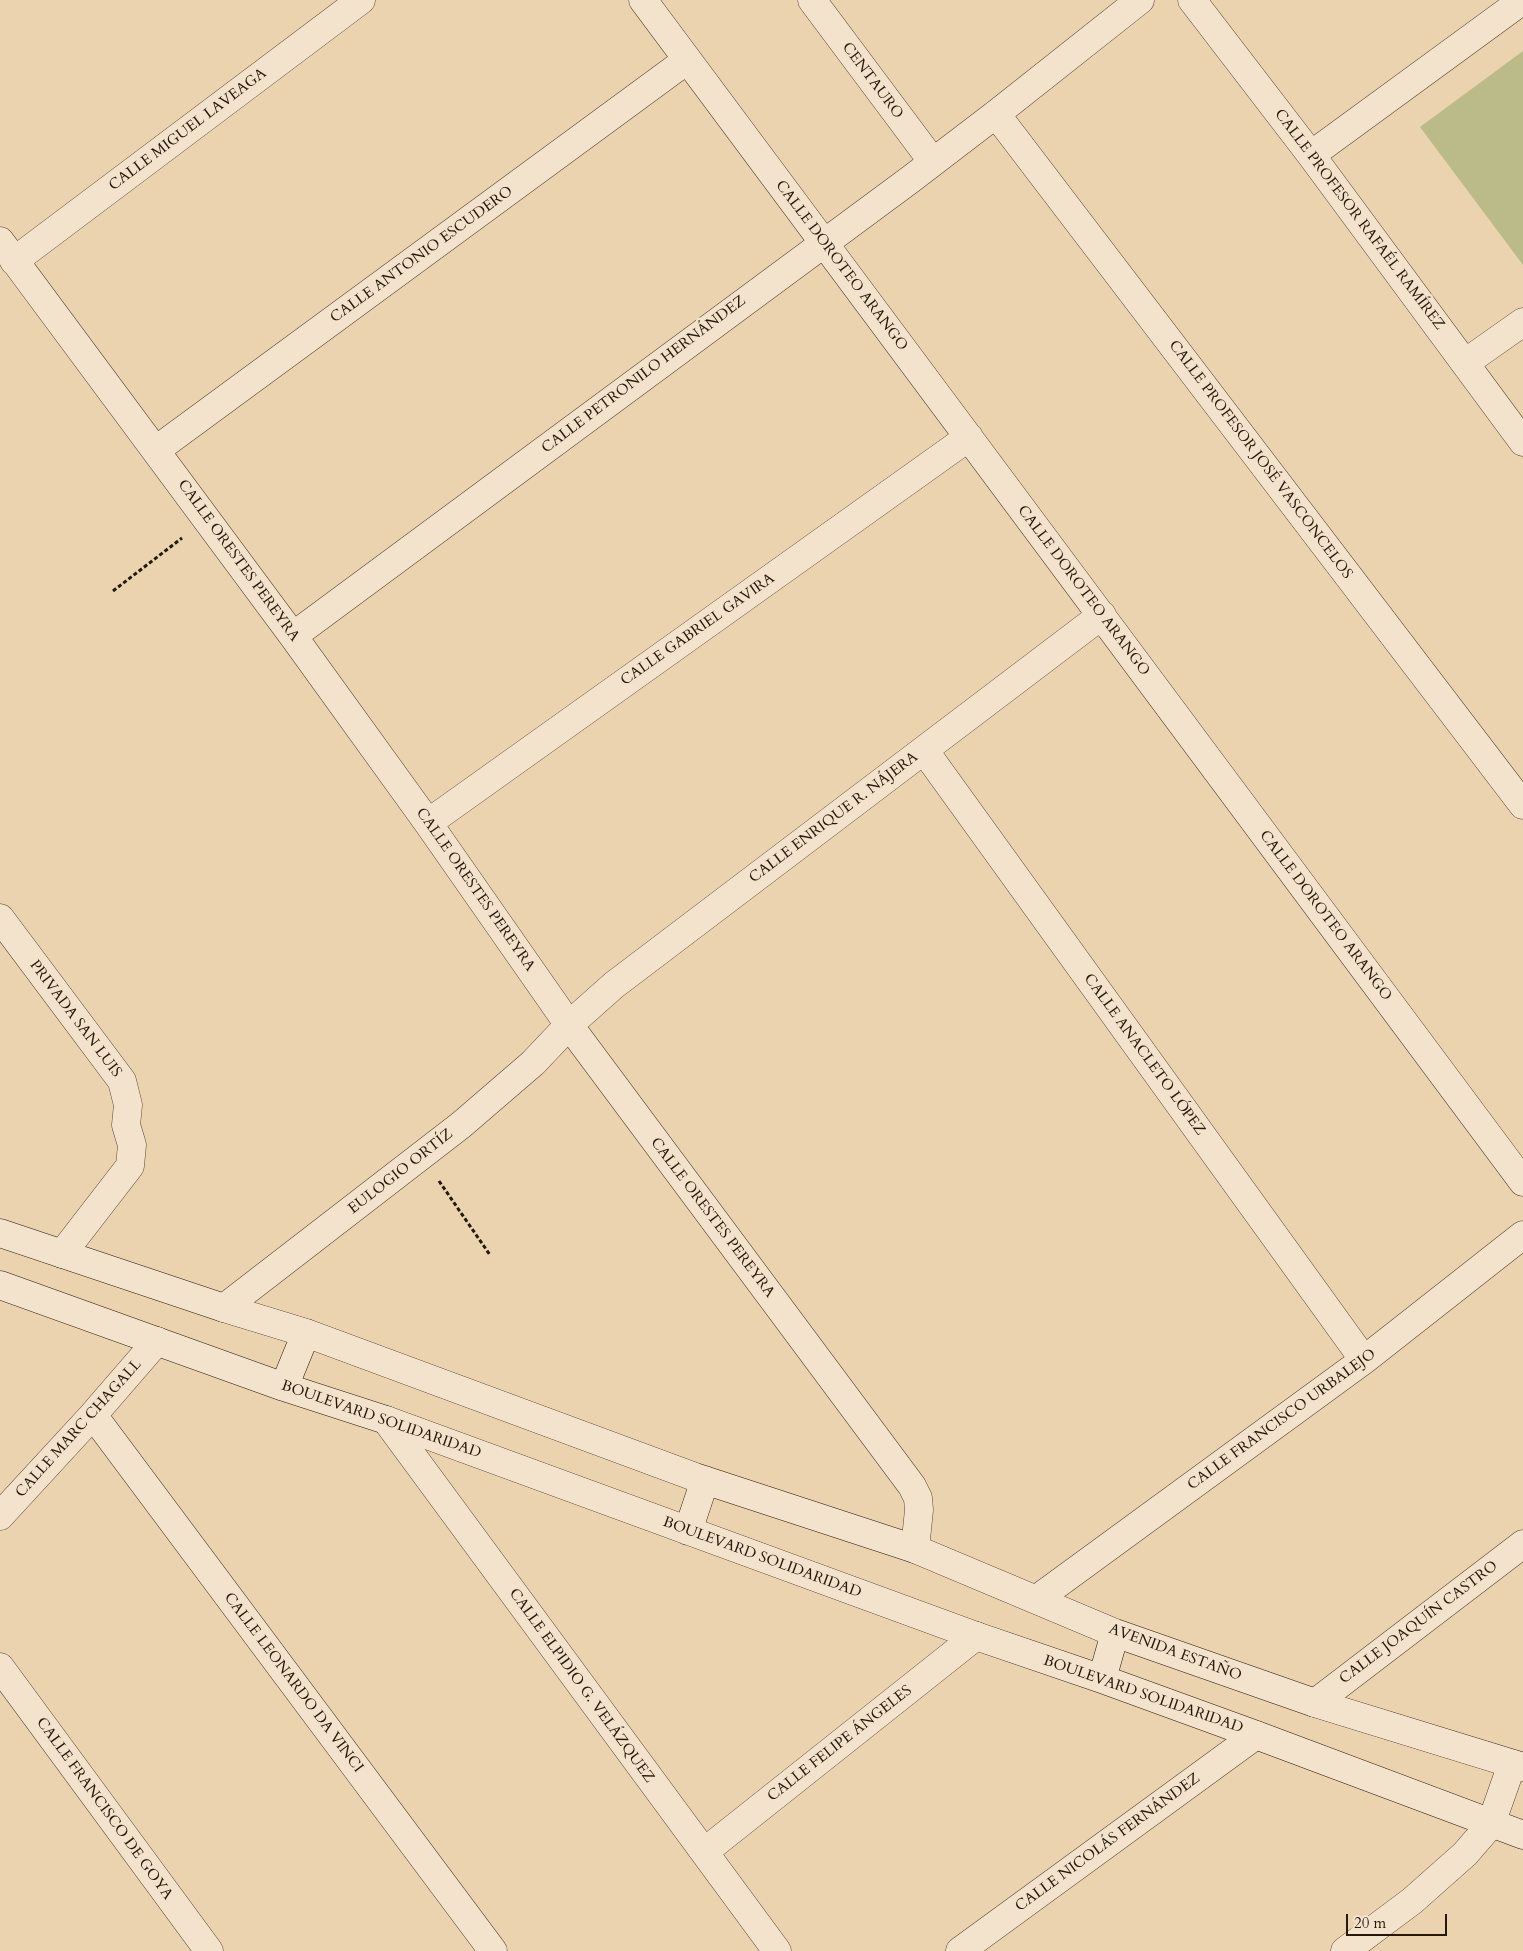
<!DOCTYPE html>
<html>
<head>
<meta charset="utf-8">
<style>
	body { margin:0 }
	#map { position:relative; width:1523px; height:1951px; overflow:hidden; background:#ecd3b0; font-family:Cardo,serif }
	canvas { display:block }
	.scale { position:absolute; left:1346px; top:1914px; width:101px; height:22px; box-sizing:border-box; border:2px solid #251808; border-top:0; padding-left:6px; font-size:15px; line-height:18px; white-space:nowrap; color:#251808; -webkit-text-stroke:4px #f3e2cc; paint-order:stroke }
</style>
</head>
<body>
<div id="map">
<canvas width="1523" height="1951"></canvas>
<div class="scale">20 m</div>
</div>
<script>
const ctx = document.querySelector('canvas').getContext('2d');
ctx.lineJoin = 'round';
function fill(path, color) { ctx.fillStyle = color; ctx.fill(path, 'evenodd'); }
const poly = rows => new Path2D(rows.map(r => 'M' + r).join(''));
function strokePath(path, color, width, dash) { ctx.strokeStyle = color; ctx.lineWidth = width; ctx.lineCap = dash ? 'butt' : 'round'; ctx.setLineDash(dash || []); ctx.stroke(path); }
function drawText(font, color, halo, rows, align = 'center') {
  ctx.font = font + ' Cardo,serif'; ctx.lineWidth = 5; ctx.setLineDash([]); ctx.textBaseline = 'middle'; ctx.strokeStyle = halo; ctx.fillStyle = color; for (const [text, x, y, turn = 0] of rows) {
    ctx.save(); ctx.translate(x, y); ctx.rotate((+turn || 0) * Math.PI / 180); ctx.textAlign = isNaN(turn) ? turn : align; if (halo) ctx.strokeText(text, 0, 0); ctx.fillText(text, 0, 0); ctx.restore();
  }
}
fill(poly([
	[1523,51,1523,265,1420,127]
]), '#babb89');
const street = poly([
	[643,0,1523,1182],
	[812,0,933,162],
	[1192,0,1311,155,1523,442],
	[996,114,1523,805],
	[1311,155,1523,0],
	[0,241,293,636,428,823,569,1025,912,1486,918,1498,919,1510,915,1549],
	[14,261,361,0],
	[1465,363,1523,322],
	[156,450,687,60],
	[293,636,911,179,996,114,1140,0],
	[924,750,1364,1360],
	[428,823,969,437],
	[0,918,122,1081,128,1105,126,1125,132,1145,130,1166,62,1254],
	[224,1308,461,1125,533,1063,569,1025,614,985,1102,615],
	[93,1415,493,1951],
	[386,1420,777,1951],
	[0,1516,93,1415,157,1341],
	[1037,1599,1364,1360,1523,1235],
	[0,1667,209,1951],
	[1315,1703,1523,1544],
	[704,1852,976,1636],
	[960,1951,1256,1735],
	[1345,1951,1412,1901,1465,1854,1491,1824,1512,1764]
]);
const secondary = poly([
	[0,1233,224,1308,306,1333,695,1477,915,1549,1115,1633,1315,1703,1523,1767],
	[0,1285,284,1387,386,1420,976,1636,1102,1679,1256,1735,1523,1835],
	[284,1387,306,1333],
	[688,1531,705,1480],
	[1102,1679,1115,1633]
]);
strokePath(street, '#574732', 29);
strokePath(secondary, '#251808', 29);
strokePath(poly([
	[113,591,182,538],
	[439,1181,490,1255]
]), '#251808', 3, [4, 2.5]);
strokePath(street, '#f3e2cc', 28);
strokePath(secondary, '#f3e2cc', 28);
drawText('15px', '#251808', '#f3e2cc', [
	["CENTAURO",872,81,53],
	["CALLE MIGUEL LAVEAGA",188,130,-37],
	["CALLE PROFESOR RAFAÉL RAMÍREZ",1359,220,53],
	["CALLE ANTONIO ESCUDERO",422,255,-36],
	["CALLE DOROTEO ARANGO",841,266,53],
	["CALLE PETRONILO HERNÁNDEZ",644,375,-37],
	["CALLE PROFESOR JOSÉ VASCONCELOS",1260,460,53],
	["CALLE ORESTES PEREYRA",238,561,54],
	["CALLE DOROTEO ARANGO",1083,591,53],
	["CALLE GABRIEL GAVIRA",698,630,-35],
	["CALLE ENRIQUE R. NÁJERA",834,818,-37],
	["CALLE ORESTES PEREYRA",475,890,55],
	["CALLE DOROTEO ARANGO",1325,916,53],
	["PRIVADA SAN LUIS",75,1019,53],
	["CALLE ANACLETO LÓPEZ",1144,1055,54],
	["EULOGIO ORTÍZ",401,1172,-38],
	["CALLE ORESTES PEREYRA",712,1218,53],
	["BOULEVARD SOLIDARIDAD",381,1420,19],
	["CALLE FRANCISCO URBALEJO",1282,1420,-36],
	["CALLE MARC CHAGALL",79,1429,-48],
	["BOULEVARD SOLIDARIDAD",762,1558,20],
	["CALLE JOAQUÍN CASTRO",1419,1623,-37],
	["AVENIDA ESTAÑO",1175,1653,20],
	["CALLE LEONARDO DA VINCI",293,1683,53],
	["CALLE ELPIDIO G. VELÁZQUEZ",581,1686,54],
	["BOULEVARD SOLIDARIDAD",1143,1695,19],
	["CALLE FELIPE ÁNGELES",840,1744,-38],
	["CALLE FRANCISCO DE GOYA",104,1809,54],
	["CALLE NICOLÁS FERNÁNDEZ",1108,1843,-36]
]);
</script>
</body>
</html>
